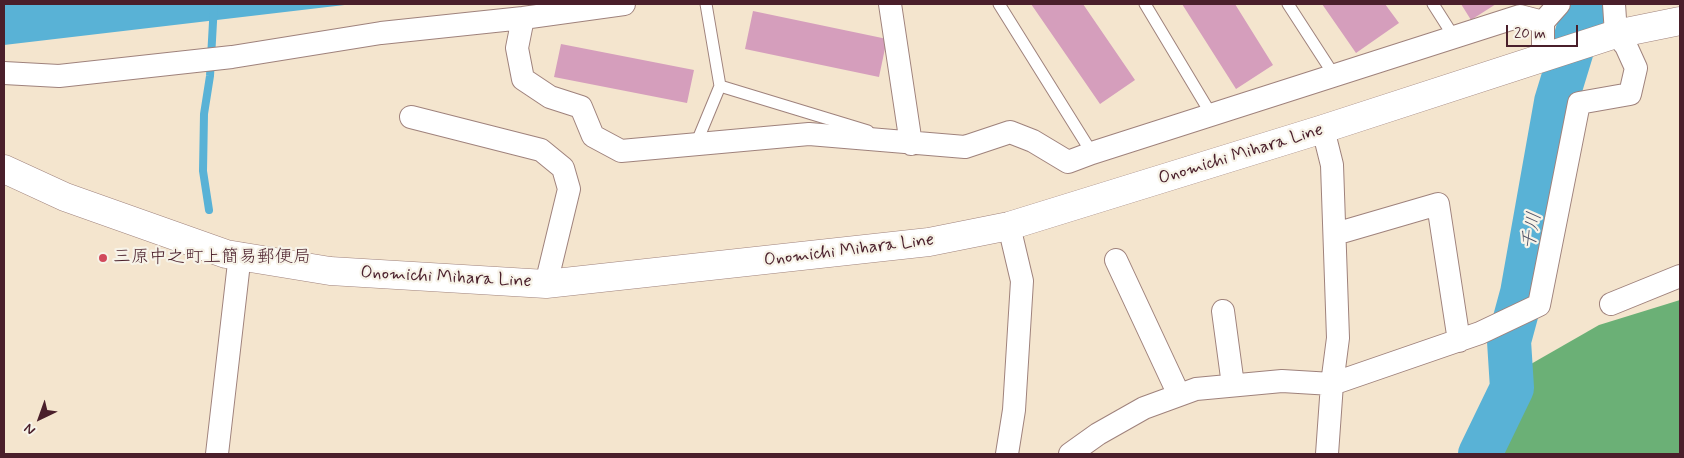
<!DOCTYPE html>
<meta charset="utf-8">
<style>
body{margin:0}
#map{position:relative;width:1684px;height:458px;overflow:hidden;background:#f4e5ce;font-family:Mynerve,sans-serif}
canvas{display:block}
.frame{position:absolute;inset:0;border:5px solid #4a1f2b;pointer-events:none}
.north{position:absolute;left:15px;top:393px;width:50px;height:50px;-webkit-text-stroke:4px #f7f3e8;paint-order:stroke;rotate:222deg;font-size:14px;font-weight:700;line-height:20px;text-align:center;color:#4a1f2b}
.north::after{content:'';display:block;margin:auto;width:18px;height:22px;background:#4a1f2b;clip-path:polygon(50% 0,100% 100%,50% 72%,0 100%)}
.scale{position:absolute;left:1506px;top:25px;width:72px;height:22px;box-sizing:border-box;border:2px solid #4a1f2b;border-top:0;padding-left:6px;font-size:15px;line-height:18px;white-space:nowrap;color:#4a1f2b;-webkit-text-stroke:4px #f7f3e8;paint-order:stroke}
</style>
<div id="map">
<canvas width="1684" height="458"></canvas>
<div class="frame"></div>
<div class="north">N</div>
<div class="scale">20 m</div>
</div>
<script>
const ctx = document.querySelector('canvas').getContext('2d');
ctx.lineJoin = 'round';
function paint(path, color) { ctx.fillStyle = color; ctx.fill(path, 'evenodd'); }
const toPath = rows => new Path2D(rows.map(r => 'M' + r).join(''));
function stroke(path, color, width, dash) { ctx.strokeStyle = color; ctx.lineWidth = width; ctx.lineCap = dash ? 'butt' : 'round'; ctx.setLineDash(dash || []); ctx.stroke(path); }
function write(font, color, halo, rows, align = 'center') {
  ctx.font = font + ' Mynerve,"Klee One",sans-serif'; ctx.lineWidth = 4.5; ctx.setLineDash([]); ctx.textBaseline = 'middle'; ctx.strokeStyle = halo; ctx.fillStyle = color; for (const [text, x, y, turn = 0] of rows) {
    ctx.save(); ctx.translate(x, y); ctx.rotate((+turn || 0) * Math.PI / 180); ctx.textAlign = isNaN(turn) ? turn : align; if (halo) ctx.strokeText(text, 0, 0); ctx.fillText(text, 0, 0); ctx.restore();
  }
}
const forest = toPath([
 [1680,300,1680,454,1494,454,1503,380,1599,325]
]);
const water = toPath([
 [4,4,353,4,4,45]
]);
const stream = toPath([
 [209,210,203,171,204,114,210,76,214,4]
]);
const river = toPath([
 [1480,454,1512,388,1509,341,1522,293,1556,102,1586,4]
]);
const building = toPath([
 [1031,4,1083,4,1135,80,1100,104],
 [1182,4,1235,4,1273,65,1236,89],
 [1322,4,1385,4,1399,23,1356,53],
 [1461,4,1496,4,1471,20],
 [753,11,887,39,879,77,745,49],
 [561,44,694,70,687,103,554,77]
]);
const lane = toPath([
 [706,4,720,86,868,131],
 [999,4,1092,153],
 [1145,4,1211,114],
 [1288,4,1334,75],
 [1433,4,1454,37],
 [696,144,720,86]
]);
const street = toPath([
 [890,4,911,144],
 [523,18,517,48,523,79,550,97,581,107,593,136,621,151,809,134,965,147,1010,132,1033,141,1068,162,1092,153,1520,16,1543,22],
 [1543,57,1543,22,1559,4],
 [4,73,59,76,232,57,381,33,523,18,624,4],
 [411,117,541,150,563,168,569,189,546,284],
 [1323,129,1332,165,1338,338,1332,384,1327,454],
 [1335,234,1438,204,1459,341],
 [1116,260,1179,395],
 [1611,304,1680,276],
 [1223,311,1233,385],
 [217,454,240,254],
 [1007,454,1014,410,1022,281,1009,226],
 [1070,454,1098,434,1144,408,1196,389,1282,381,1332,384,1480,333,1539,305,1579,103,1630,94,1636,68,1626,46,1616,34,1614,4]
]);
const primary = toPath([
 [4,169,65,197,226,254,330,271,546,284,929,242,1009,226,1323,129,1616,34,1680,21]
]);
const markers = [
 [103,258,5,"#d1495b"]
];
const streetNames = [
 ["Onomichi Mihara Line",1241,155,-17],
 ["Onomichi Mihara Line",849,251,-7],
 ["Onomichi Mihara Line",446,278,3]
];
const poiNames = [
 ["三原中之町上簡易郵便局",113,258]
];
const waterNames = [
 ["千川",1533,231,-80]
];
paint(forest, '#6bb076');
paint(water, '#59b2d6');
stroke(stream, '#59b2d6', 8);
stroke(river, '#59b2d6', 44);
paint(building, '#d59ebc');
stroke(lane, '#9f827c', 13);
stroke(street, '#9f827c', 24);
stroke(primary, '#9f827c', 29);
stroke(lane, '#fff', 11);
stroke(street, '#fff', 22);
stroke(primary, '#fff', 28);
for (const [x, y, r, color] of markers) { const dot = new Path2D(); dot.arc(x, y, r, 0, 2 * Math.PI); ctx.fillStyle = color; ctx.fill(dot); stroke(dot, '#f7f3e8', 2); }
write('18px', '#4a1f2b', '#f7f3e8', streetNames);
write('18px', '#4a1f2b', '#f7f3e8', poiNames, 'left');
write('italic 19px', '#4f5267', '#f7f3e8', waterNames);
</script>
